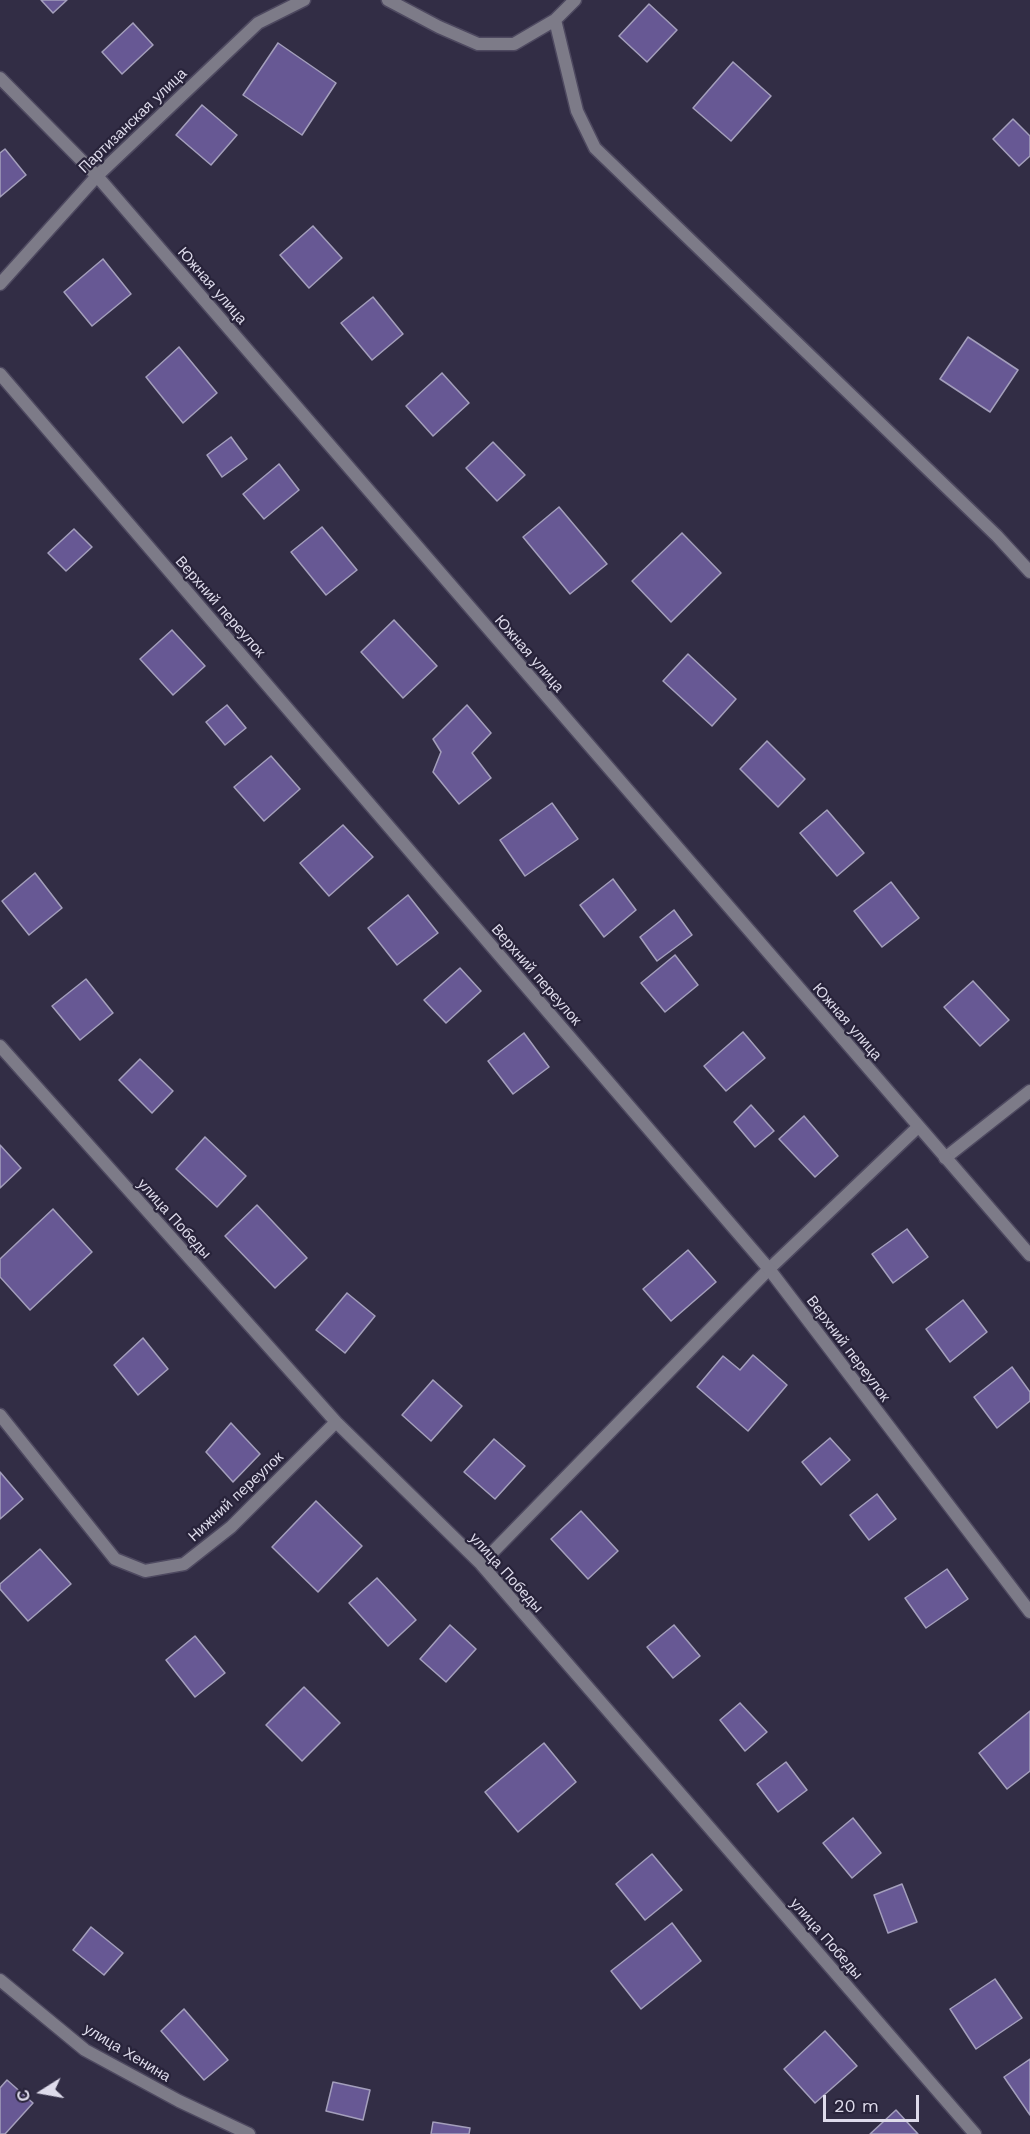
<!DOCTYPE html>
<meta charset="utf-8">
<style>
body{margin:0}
#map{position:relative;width:1030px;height:2134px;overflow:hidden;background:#322d45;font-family:"Work Sans",sans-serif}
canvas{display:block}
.north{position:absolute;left:12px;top:2062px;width:60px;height:60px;-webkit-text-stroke:4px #28233a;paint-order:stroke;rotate:259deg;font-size:16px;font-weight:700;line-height:24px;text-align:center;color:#dedbeb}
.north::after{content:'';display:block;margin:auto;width:21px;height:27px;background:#dedbeb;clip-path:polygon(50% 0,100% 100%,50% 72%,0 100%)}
.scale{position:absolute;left:823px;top:2095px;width:96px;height:27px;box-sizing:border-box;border:3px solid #dedbeb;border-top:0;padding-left:8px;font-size:18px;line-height:21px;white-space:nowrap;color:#dedbeb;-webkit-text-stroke:4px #28233a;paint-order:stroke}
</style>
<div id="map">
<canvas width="1030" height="2134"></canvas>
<div class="north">С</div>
<div class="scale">20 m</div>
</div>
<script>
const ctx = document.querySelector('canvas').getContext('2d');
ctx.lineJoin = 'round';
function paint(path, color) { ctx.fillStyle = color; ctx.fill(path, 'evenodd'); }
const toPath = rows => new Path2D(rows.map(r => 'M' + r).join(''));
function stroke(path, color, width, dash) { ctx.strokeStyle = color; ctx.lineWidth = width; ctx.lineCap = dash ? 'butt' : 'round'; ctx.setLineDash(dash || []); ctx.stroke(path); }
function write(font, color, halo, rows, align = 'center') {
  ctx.font = font + ' "Work Sans",sans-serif'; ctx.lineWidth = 4.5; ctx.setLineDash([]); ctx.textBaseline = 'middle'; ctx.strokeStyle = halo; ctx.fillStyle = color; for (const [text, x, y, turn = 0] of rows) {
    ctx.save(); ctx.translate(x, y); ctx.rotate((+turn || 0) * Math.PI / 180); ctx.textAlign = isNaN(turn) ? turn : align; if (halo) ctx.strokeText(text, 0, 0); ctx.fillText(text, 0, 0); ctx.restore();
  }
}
const building = toPath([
 [41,0,67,0,53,13,41,0],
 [649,4,677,30,647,62,619,36,649,4],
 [133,23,153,45,122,74,102,52,133,23],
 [278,43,336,83,302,135,243,95,278,43],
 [733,62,771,96,731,141,693,108,733,62],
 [202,105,237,135,211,165,176,135,202,105],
 [1013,119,1030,136,1030,156,1019,166,993,139,1013,119],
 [5,149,26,175,0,197,0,153,5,149],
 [313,226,342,258,309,288,280,255,313,226],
 [103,259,131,294,92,326,64,292,103,259],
 [373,297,403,334,372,360,341,323,373,297],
 [968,337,1018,370,990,412,940,379,968,337],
 [179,347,217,393,183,423,146,377,179,347],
 [442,373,469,403,433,436,406,406,442,373],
 [231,437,247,459,222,477,207,455,231,437],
 [493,442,525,475,497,501,466,468,493,442],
 [279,464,299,490,264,519,243,494,279,464],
 [559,507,607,564,570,594,523,537,559,507],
 [322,527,357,570,326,595,291,552,322,527],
 [74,529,92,547,66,571,48,553,74,529],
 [682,533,721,573,671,622,632,581,682,533],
 [394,620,437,666,403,698,361,652,394,620],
 [172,630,205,666,173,695,140,659,172,630],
 [688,654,736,699,712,726,663,681,688,654],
 [227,705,246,728,225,745,206,722,227,705],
 [467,705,491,733,472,753,491,778,459,804,433,772,441,752,433,739,467,705],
 [767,741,805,779,778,807,740,769,767,741],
 [271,756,300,789,264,821,234,787,271,756],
 [552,803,578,839,525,876,500,840,552,803],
 [827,810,864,853,837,876,800,833,827,810],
 [343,825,373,857,329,896,300,863,343,825],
 [35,873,62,908,29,935,2,901,35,873],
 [613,879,636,910,604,937,580,905,613,879],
 [891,882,919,918,882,947,854,911,891,882],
 [408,895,438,933,397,965,368,928,408,895],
 [674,910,692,935,657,961,640,937,674,910],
 [675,955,698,985,665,1012,641,983,675,955],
 [460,968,481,991,446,1023,424,1000,460,968],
 [86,979,113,1013,80,1040,52,1006,86,979],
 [973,981,1009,1020,980,1046,944,1007,973,981],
 [743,1032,765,1058,726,1091,704,1066,743,1032],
 [524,1033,549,1067,513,1094,488,1061,524,1033],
 [140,1059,173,1091,152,1113,119,1080,140,1059],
 [751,1105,774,1131,755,1147,734,1122,751,1105],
 [804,1116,838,1156,815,1177,779,1139,804,1116],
 [205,1137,246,1176,217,1207,176,1169,205,1137],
 [0,1145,21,1168,0,1188,0,1145],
 [257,1205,307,1258,275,1288,225,1236,257,1205],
 [53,1209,92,1252,30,1310,0,1277,0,1259,53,1209],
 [907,1229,928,1257,893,1283,872,1254,907,1229],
 [688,1250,716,1282,671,1321,643,1289,688,1250],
 [347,1293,375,1316,345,1353,316,1330,347,1293],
 [963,1300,987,1332,950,1362,926,1329,963,1300],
 [143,1338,168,1369,138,1395,114,1365,143,1338],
 [753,1355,787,1385,748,1431,697,1387,723,1356,740,1370,753,1355],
 [1012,1367,1030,1392,1030,1401,997,1428,974,1397,1012,1367],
 [433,1380,462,1406,431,1441,402,1415,433,1380],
 [231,1423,260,1454,233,1482,206,1452,231,1423],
 [830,1438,850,1460,821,1485,802,1462,830,1438],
 [494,1439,525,1466,495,1499,464,1472,494,1439],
 [0,1472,23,1499,0,1519,0,1472],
 [877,1494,896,1519,869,1540,850,1515,877,1494],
 [316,1501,362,1546,318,1592,272,1547,316,1501],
 [581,1511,618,1551,588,1579,551,1539,581,1511],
 [40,1549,71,1584,28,1621,0,1589,0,1584,40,1549],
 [947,1569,968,1599,926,1628,905,1598,947,1569],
 [377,1578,416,1620,388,1646,349,1603,377,1578],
 [450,1625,476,1649,446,1682,420,1659,450,1625],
 [674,1625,700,1656,673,1678,647,1647,674,1625],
 [195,1636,225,1673,195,1697,166,1660,195,1636],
 [304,1687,340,1723,302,1761,266,1725,304,1687],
 [740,1703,767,1732,745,1751,720,1720,740,1703],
 [1030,1711,1030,1771,1007,1789,979,1753,1030,1711],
 [544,1743,576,1782,518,1832,485,1792,544,1743],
 [786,1762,807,1790,778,1812,757,1784,786,1762],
 [853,1818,881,1853,852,1878,823,1843,853,1818],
 [652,1854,682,1890,645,1920,616,1884,652,1854],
 [902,1884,917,1922,888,1933,874,1895,902,1884],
 [672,1923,701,1961,641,2009,611,1971,672,1923],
 [91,1927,123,1953,104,1975,73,1950,91,1927],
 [995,1979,1022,2018,976,2049,950,2009,995,1979],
 [184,2009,228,2060,204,2080,161,2031,184,2009],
 [825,2031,857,2066,815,2103,784,2069,825,2031],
 [1030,2059,1030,2115,1004,2077,1030,2059],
 [7,2080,33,2103,5,2134,0,2134,0,2088,7,2080],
 [333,2082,370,2090,363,2120,326,2111,333,2082],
 [896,2110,918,2134,870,2134,896,2110],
 [433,2122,470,2128,469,2134,431,2134,433,2122]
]);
const service = toPath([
 [388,0,439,27,478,44,514,44,555,20,575,0],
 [555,20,577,111,595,148,997,536,1030,572],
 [0,284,97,176,258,23,304,0],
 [0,1046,336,1422,481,1564,975,2134],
 [945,1158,1030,1091],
 [0,1415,115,1559,145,1571,184,1564,231,1527,336,1422],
 [481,1564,769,1269,918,1127]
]);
const minor = toPath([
 [0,78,97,176,1030,1255],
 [0,374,769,1269,1030,1612],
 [0,1980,85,2050,179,2101,249,2134]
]);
const streetNames = [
 ["Партизанская улица",133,121,-44],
 ["Южная улица",212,286,49],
 ["Верхний переулок",220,607,49],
 ["Южная улица",529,654,49],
 ["Верхний переулок",536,975,49],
 ["Южная улица",847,1022,49],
 ["улица Победы",174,1219,48],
 ["Верхний переулок",848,1349,53],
 ["Нижний переулок",236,1497,-43],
 ["улица Победы",506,1573,48],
 ["улица Победы",826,1939,49],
 ["улица Хенина",127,2053,31]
];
paint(building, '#675894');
stroke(building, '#a49fbc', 1.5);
stroke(service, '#4e4960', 15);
stroke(minor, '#4e4960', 15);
stroke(service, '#7d7b88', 12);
stroke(minor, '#7d7b88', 12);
write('15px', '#dedbeb', '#28233a', streetNames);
</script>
